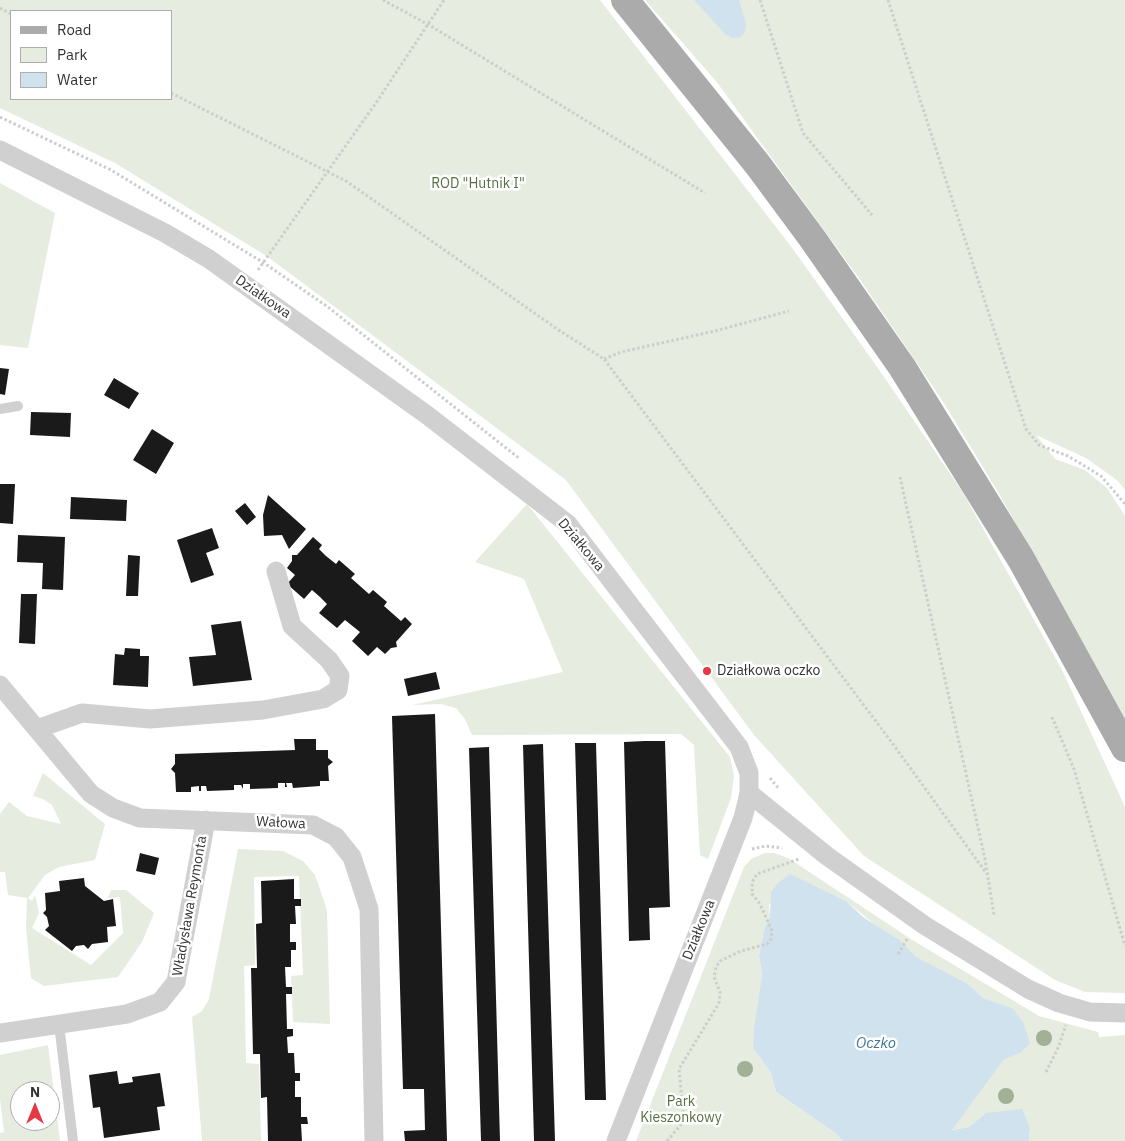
<!DOCTYPE html>
<meta charset="utf-8">
<style>
body{margin:0}
#map{position:relative;width:1125px;height:1141px;overflow:hidden;background:#fff;font-family:"IBM Plex Sans",sans-serif}
canvas{display:block}
.legend{position:absolute;left:10px;top:10px;width:162px;height:90px;box-sizing:border-box;background:#fff;border:1px solid #adadad;margin:0;padding:6px 9px;list-style:none;font-size:15px;color:#333}
.legend li{display:flex;align-items:center;gap:10px;height:25px}
.legend b{width:25px;border:1px solid #adadad}
.north{position:absolute;left:10px;top:1081px;width:50px;height:50px;box-sizing:border-box;background:#fff;border:1px solid #adadad;border-radius:50%;rotate:0deg;font-size:14px;font-weight:700;line-height:20px;text-align:center;color:#333}
.north::after{content:'';display:block;margin:auto;width:18px;height:22px;background:#e63946;clip-path:polygon(50% 0,100% 100%,50% 72%,0 100%)}
</style>
<div id="map">
<canvas width="1125" height="1141"></canvas>
<ul class="legend">
<li><b style="height:6px;background:#ababab"></b>Road</li>
<li><b style="height:14px;background:#e6ecdf"></b>Park</li>
<li><b style="height:14px;background:#cfe2ee"></b>Water</li>
</ul>
<div class="north">N</div>
</div>
<script>
const ctx = document.querySelector('canvas').getContext('2d');
ctx.lineJoin = 'round';
function paint(path, color) { ctx.fillStyle = color; ctx.fill(path, 'evenodd'); }
const toPath = rows => new Path2D(rows.map(r => 'M' + r).join(''));
function stroke(path, color, width, dash) { ctx.strokeStyle = color; ctx.lineWidth = width; ctx.lineCap = dash ? 'butt' : 'round'; ctx.setLineDash(dash || []); ctx.stroke(path); }
function write(font, color, halo, rows, align = 'center') {
  ctx.font = font + ' "IBM Plex Sans",sans-serif'; ctx.lineWidth = 5; ctx.setLineDash([]); ctx.textBaseline = 'middle'; ctx.strokeStyle = halo; ctx.fillStyle = color; for (const [text, x, y, turn = 0] of rows) {
    ctx.save(); ctx.translate(x, y); ctx.rotate((+turn || 0) * Math.PI / 180); ctx.textAlign = isNaN(turn) ? turn : align; if (halo) ctx.strokeText(text, 0, 0); ctx.fillText(text, 0, 0); ctx.restore();
  }
}
const green = toPath([
 [0,0,600,0,790,245,873,361,962,491,1062,670,1125,807,1125,993,1085,992,1055,980,864,856,754,735,566,480,268,257,115,163,0,108],
 [11,11,171,11,171,99,11,99],
 [645,0,1125,0,1125,490,1118,481,1086,458,1036,435,1055,459,1085,470,1107,488,1125,516,1125,720,998,492,942,400,861,281,716,81],
 [0,183,55,213,28,348,0,345],
 [527,504,730,757,734,776,731,798,708,859,700,855,694,745,681,734,472,735,465,719,456,708,441,704,412,705,563,672,524,579,475,562],
 [43,773,105,824,95,860,59,867,45,875,28,898,32,901,35,895,39,913,32,928,91,965,123,933,120,897,108,898,111,890,126,890,154,913,142,942,118,977,44,986,31,978,26,928,27,898,8,895,5,872,0,872,0,814,9,802,27,816,61,824,52,805,43,799,33,796],
 [238,849,283,851,303,861,315,875,327,910,330,1024,293,1022,291,976,303,975,299,876,254,877,255,965,244,966,246,1063,259,1064,261,1141,202,1141,192,1017,202,1011,209,999],
 [765,853,774,853,788,858,914,941,1039,1016,1098,1032,1099,1037,1125,1035,1125,1141,1029,1141,1030,1128,986,1113,969,1127,951,1130,1004,1058,1020,1053,1012,1008,983,998,968,984,918,960,846,901,793,876,769,905,770,916,764,930,759,956,762,974,753,1048,771,1073,776,1092,834,1132,843,1141,636,1141,744,867,751,859],
 [48,1045,60,1141,0,1141,0,1133,4,1132,0,1099,0,1055],
 [20,1091,50,1091,50,1121,20,1121]
]);
const water = toPath([
 [694,0,739,0,746,24,745,32,740,37,732,38,725,34],
 [790,874,846,901,863,917,899,940,916,957,968,984,983,998,1012,1008,1023,1022,1030,1043,1020,1053,1004,1059,952,1130,969,1127,986,1113,1022,1109,1030,1128,1029,1141,843,1141,834,1132,776,1092,771,1073,753,1048,754,1030,762,974,759,956,764,930,770,916,771,892,778,883]
]);
const building = toPath([
 [0,368,9,369,5,395,0,394],
 [114,378,139,393,129,409,104,395],
 [31,412,71,413,70,437,30,435],
 [152,429,174,443,156,474,133,460],
 [0,484,15,484,13,524,0,523],
 [268,495,306,529,289,549,282,535,264,536,263,515],
 [71,497,127,500,126,521,70,519],
 [245,503,256,517,247,525,235,511],
 [212,528,219,548,206,553,214,575,191,583,177,540],
 [18,535,65,537,63,590,42,589,43,563,17,562],
 [313,537,322,545,319,549,326,556,336,564,339,560,355,574,351,578,369,594,373,590,387,602,384,606,401,621,405,617,412,624,396,642,397,647,391,648,385,654,377,647,368,656,352,641,360,632,345,620,337,628,319,613,327,604,320,597,312,590,304,599,287,584,295,575,287,568,292,561,292,555,297,555],
 [128,555,140,556,138,596,126,596],
 [21,594,37,594,35,644,19,643],
 [241,621,252,680,193,686,189,657,216,655,211,625],
 [125,648,140,649,140,656,149,656,148,687,113,685,115,654,124,655],
 [436,672,440,689,408,696,404,679],
 [435,714,447,1141,405,1141,404,1131,425,1130,424,1089,403,1089,392,716],
 [294,739,316,739,316,750,328,750,328,758,333,762,328,766,329,781,320,781,320,786,293,788,292,783,286,783,287,787,285,787,285,783,278,783,278,788,250,789,250,784,243,784,243,789,241,785,234,785,234,790,207,791,206,786,201,786,201,791,199,791,199,786,191,787,191,792,176,792,175,773,171,769,175,764,175,754,295,750],
 [645,741,665,741,670,907,649,908,650,940,629,941,624,742],
 [575,743,596,743,606,1100,585,1100],
 [543,744,555,1141,534,1141,523,745],
 [489,747,500,1141,481,1141,469,748],
 [140,853,159,858,155,875,136,871],
 [84,878,85,886,104,901,113,899,116,926,107,927,108,942,92,944,88,949,84,945,76,946,72,951,45,930,49,926,47,917,43,913,46,910,45,893,60,891,59,881],
 [294,879,294,899,301,899,301,906,295,906,296,924,290,924,290,942,296,942,296,950,291,950,291,967,285,967,286,987,292,987,292,994,286,994,287,1029,293,1029,293,1036,287,1037,288,1053,294,1053,295,1073,300,1073,300,1081,295,1081,295,1097,301,1097,301,1117,307,1117,308,1124,301,1124,302,1141,268,1141,267,1097,261,1098,260,1054,253,1054,251,968,257,968,256,924,262,923,261,881],
 [117,1071,119,1084,133,1082,132,1077,160,1073,165,1106,157,1107,160,1130,104,1138,100,1107,93,1108,89,1075]
]);
const path = toPath([
 [383,0,429,25,705,193],
 [760,0,803,133,872,215],
 [888,0,1026,429,1039,445,1068,456,1101,476,1125,504],
 [0,8,11,14],
 [171,93,346,181,560,331,604,359,890,740,987,874],
 [0,117,111,170,264,263,328,307,520,459],
 [258,270,378,100,444,0],
 [604,359,621,352,715,331,789,311],
 [900,477,985,859,994,915],
 [1052,717,1074,769,1125,946],
 [770,778,779,789],
 [752,849,766,846,782,848],
 [898,954,908,938],
 [1046,1072,1058,1048,1066,1025],
 [667,1141,684,1121,679,1069,719,1003,720,992,714,977,716,967,720,961,741,951,767,944,771,939,772,931,760,904,752,894,752,882,757,874,799,859]
]);
const lane = toPath([
 [0,409,18,406],
 [59,1024,73,1141]
]);
const street = toPath([
 [0,150,165,233,209,259,427,415,568,524,739,747,749,773,749,793,743,818,616,1141],
 [0,685,91,794,113,808,140,818,313,825,336,837,352,857,369,909,374,1141],
 [37,729,82,713,150,719,263,710,323,699,338,690,340,676,329,660,292,626,276,571],
 [749,793,827,856,924,925,1028,989,1059,1003,1090,1012,1125,1013],
 [0,1033,127,1014,160,1002,176,982,206,820]
]);
const primary = toPath([
 [625,0,758,165,812,238,902,367,1021,559,1125,748]
]);
const trees = [
 [1044,1038],
 [745,1069],
 [1006,1096]
];
const markers = [
 [707,671,5,"#e63946"]
];
const parkNames = [
 ["ROD \"Hutnik I\"",478,184],
 ["Park",681,1102],
 ["Kieszonkowy",681,1118]
];
const streetNames = [
 ["Działkowa",263,297,35],
 ["Działkowa",581,545,50],
 ["Wałowa",281,823,3],
 ["Władysława Reymonta",190,906,-80],
 ["Działkowa",699,930,-68]
];
const poiNames = [
 ["Działkowa oczko",717,671]
];
const waterNames = [
 ["Oczko",876,1044]
];
paint(green, '#e6ecdf');
paint(water, '#cfe2ee');
paint(building, '#1a1a1a');
stroke(path, '#cdcdcd', 3, [2.5, 2.5]);
stroke(lane, '#d0d0d0', 10);
stroke(street, '#d0d0d0', 19);
stroke(primary, '#ababab', 28);
ctx.fillStyle = '#a2b095';
for (const [x, y] of trees) { ctx.beginPath(); ctx.arc(x, y, 8, 0, 2 * Math.PI); ctx.fill(); }
for (const [x, y, r, color] of markers) { const dot = new Path2D(); dot.arc(x, y, r, 0, 2 * Math.PI); ctx.fillStyle = color; ctx.fill(dot); stroke(dot, '#fff', 2); }
write('14px', '#56703f', '#fff', parkNames);
write('14px', '#333', '#fff', streetNames);
write('14px', '#333', '#fff', poiNames, 'left');
write('italic 15px', '#3f7597', '#fff', waterNames);
</script>
